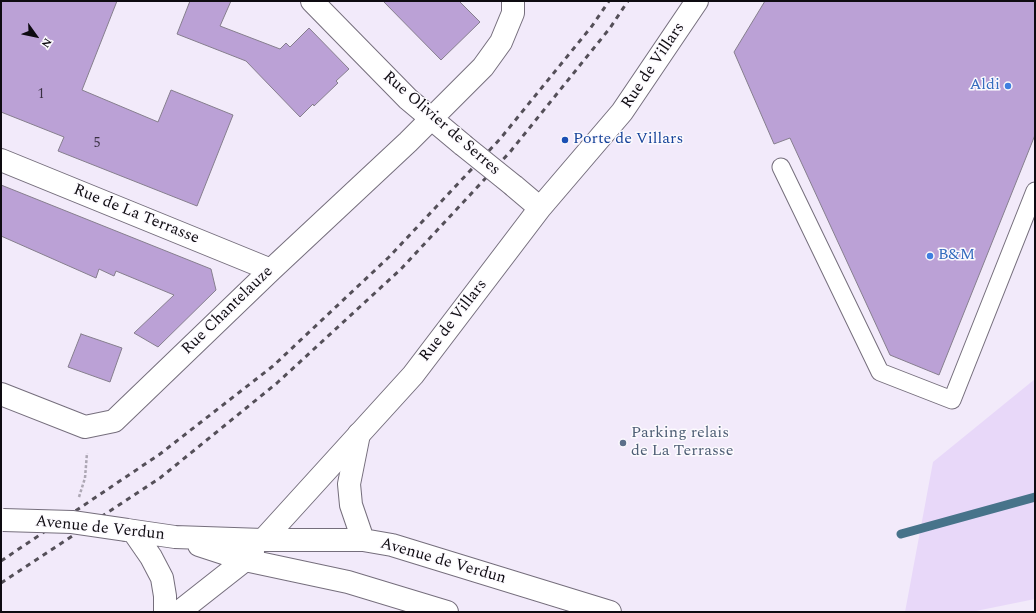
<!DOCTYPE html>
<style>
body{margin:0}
#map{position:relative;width:1036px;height:613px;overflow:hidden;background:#f2eafa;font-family:Spectral,serif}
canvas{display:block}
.frame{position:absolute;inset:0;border:2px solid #0e0b11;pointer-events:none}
.north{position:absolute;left:16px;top:16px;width:40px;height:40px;-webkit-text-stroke:3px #fcfafe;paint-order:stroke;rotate:123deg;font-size:11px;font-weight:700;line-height:16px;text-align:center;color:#0e0b11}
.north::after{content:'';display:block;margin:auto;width:14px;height:18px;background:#0e0b11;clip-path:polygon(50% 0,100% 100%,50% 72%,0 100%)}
</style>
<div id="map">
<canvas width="1036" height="613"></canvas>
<div class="frame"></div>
<div class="north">N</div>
</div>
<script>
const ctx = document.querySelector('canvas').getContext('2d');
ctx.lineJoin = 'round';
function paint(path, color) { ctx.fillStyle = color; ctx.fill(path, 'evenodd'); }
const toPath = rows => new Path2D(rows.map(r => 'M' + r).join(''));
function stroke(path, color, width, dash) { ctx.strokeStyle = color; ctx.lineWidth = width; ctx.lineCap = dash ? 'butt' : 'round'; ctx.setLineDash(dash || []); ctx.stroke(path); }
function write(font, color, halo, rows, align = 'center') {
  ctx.font = font + ' Spectral,serif'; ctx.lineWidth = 3; ctx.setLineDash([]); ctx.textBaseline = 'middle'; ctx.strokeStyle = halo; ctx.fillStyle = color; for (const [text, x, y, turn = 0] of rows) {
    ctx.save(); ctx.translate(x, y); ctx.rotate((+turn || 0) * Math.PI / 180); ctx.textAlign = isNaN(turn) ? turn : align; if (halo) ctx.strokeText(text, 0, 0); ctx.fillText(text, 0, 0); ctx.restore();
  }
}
const green = toPath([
 [1035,379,1035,599,971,612,905,612,933,462]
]);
const stream = toPath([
 [901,534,1035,497]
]);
const building = toPath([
 [1,1,117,1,82,90,158,122,171,90,233,115,197,206,58,151,64,137,1,112,1,1],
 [190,1,231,1,220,26,280,49,286,43,290,47,309,28,349,69,336,81,338,83,314,106,313,104,300,117,246,61,177,34,190,1],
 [383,1,459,1,480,22,441,60,383,1],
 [765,1,1035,1,1035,135,939,375,890,355,790,138,774,144,734,52,765,1],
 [1,185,211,269,216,290,158,347,134,333,174,295,116,271,114,276,99,269,96,278,1,236,1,185],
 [81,334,122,348,110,382,68,367,81,334]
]);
const path = toPath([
 [85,478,87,453]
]);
const lane = toPath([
 [781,167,880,372,952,400,1035,191]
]);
const street = toPath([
 [312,1,408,99,463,145],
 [1,160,271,270],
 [514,186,540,208],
 [1,394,85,427,114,421,271,270,408,142,483,67,501,42,513,13,513,1],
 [263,540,413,375,540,208,622,112,697,1]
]);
const secondary = toPath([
 [359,434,349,484,351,505,363,540],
 [127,530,175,537,263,540,363,540,392,545,610,612],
 [133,531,151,557,162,578,165,596,165,612],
 [199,545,245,560,348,582,447,612],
 [179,612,245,560,253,552]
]);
const rail = toPath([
 [1,561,160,454,273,366,389,257,500,139,592,26,609,1],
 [1,583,160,478,277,383,401,269,510,152,610,28,628,1]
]);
const pathBridge = toPath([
 [79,497,85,478]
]);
const streetBridge = toPath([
 [463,145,514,186]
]);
const secondaryBridge = toPath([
 [3,520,72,522,127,530]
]);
const markers = [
 [1008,86,4,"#3f7fe0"],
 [565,140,4,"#1a4fb4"],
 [930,256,4,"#3f7fe0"],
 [623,443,4,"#5c6f8a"]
];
const numberNames = [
 ["1",41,95],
 ["5",97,144]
];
const streetNames = [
 ["Rue de Villars",654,66,-56],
 ["Rue Olivier de Serres",441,124,41],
 ["Rue de La Terrasse",136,215,22],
 ["Rue Chantelauze",228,311,-44],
 ["Rue de Villars",454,321,-52],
 ["Avenue de Verdun",100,529,6],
 ["Avenue de Verdun",443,562,16]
];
const shopNames = [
 ["Aldi",1000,86],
 ["B&M",938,256,"left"]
];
const transitNames = [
 ["Porte de Villars",573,140]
];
const serviceNames = [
 ["Parking relais",631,434],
 ["de La Terrasse",631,452]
];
paint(green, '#e8d8f9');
stroke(stream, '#47738a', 9);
paint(building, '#bba1d6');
stroke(building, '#857e8d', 1);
stroke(lane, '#756e7c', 19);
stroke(street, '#756e7c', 24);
stroke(secondary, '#756e7c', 24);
stroke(path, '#ada7b4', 2.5, [3, 2]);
stroke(lane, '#fff', 17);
stroke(street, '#fff', 22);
stroke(secondary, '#fff', 22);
stroke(rail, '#544f58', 3, [5, 5]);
stroke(streetBridge, '#756e7c', 24, []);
stroke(secondaryBridge, '#756e7c', 24, []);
stroke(pathBridge, '#ada7b4', 2.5, [3, 2]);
stroke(streetBridge, '#fff', 22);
stroke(secondaryBridge, '#fff', 22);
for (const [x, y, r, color] of markers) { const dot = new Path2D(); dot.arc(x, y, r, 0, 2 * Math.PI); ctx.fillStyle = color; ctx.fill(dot); stroke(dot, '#fcfafe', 1.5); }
write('14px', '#393042', null, numberNames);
write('16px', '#0e0b11', '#fcfafe', streetNames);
write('16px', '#366cbe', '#fcfafe', shopNames, 'right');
write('16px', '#164399', '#fcfafe', transitNames, 'left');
write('16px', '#4e5e75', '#fcfafe', serviceNames, 'left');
</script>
